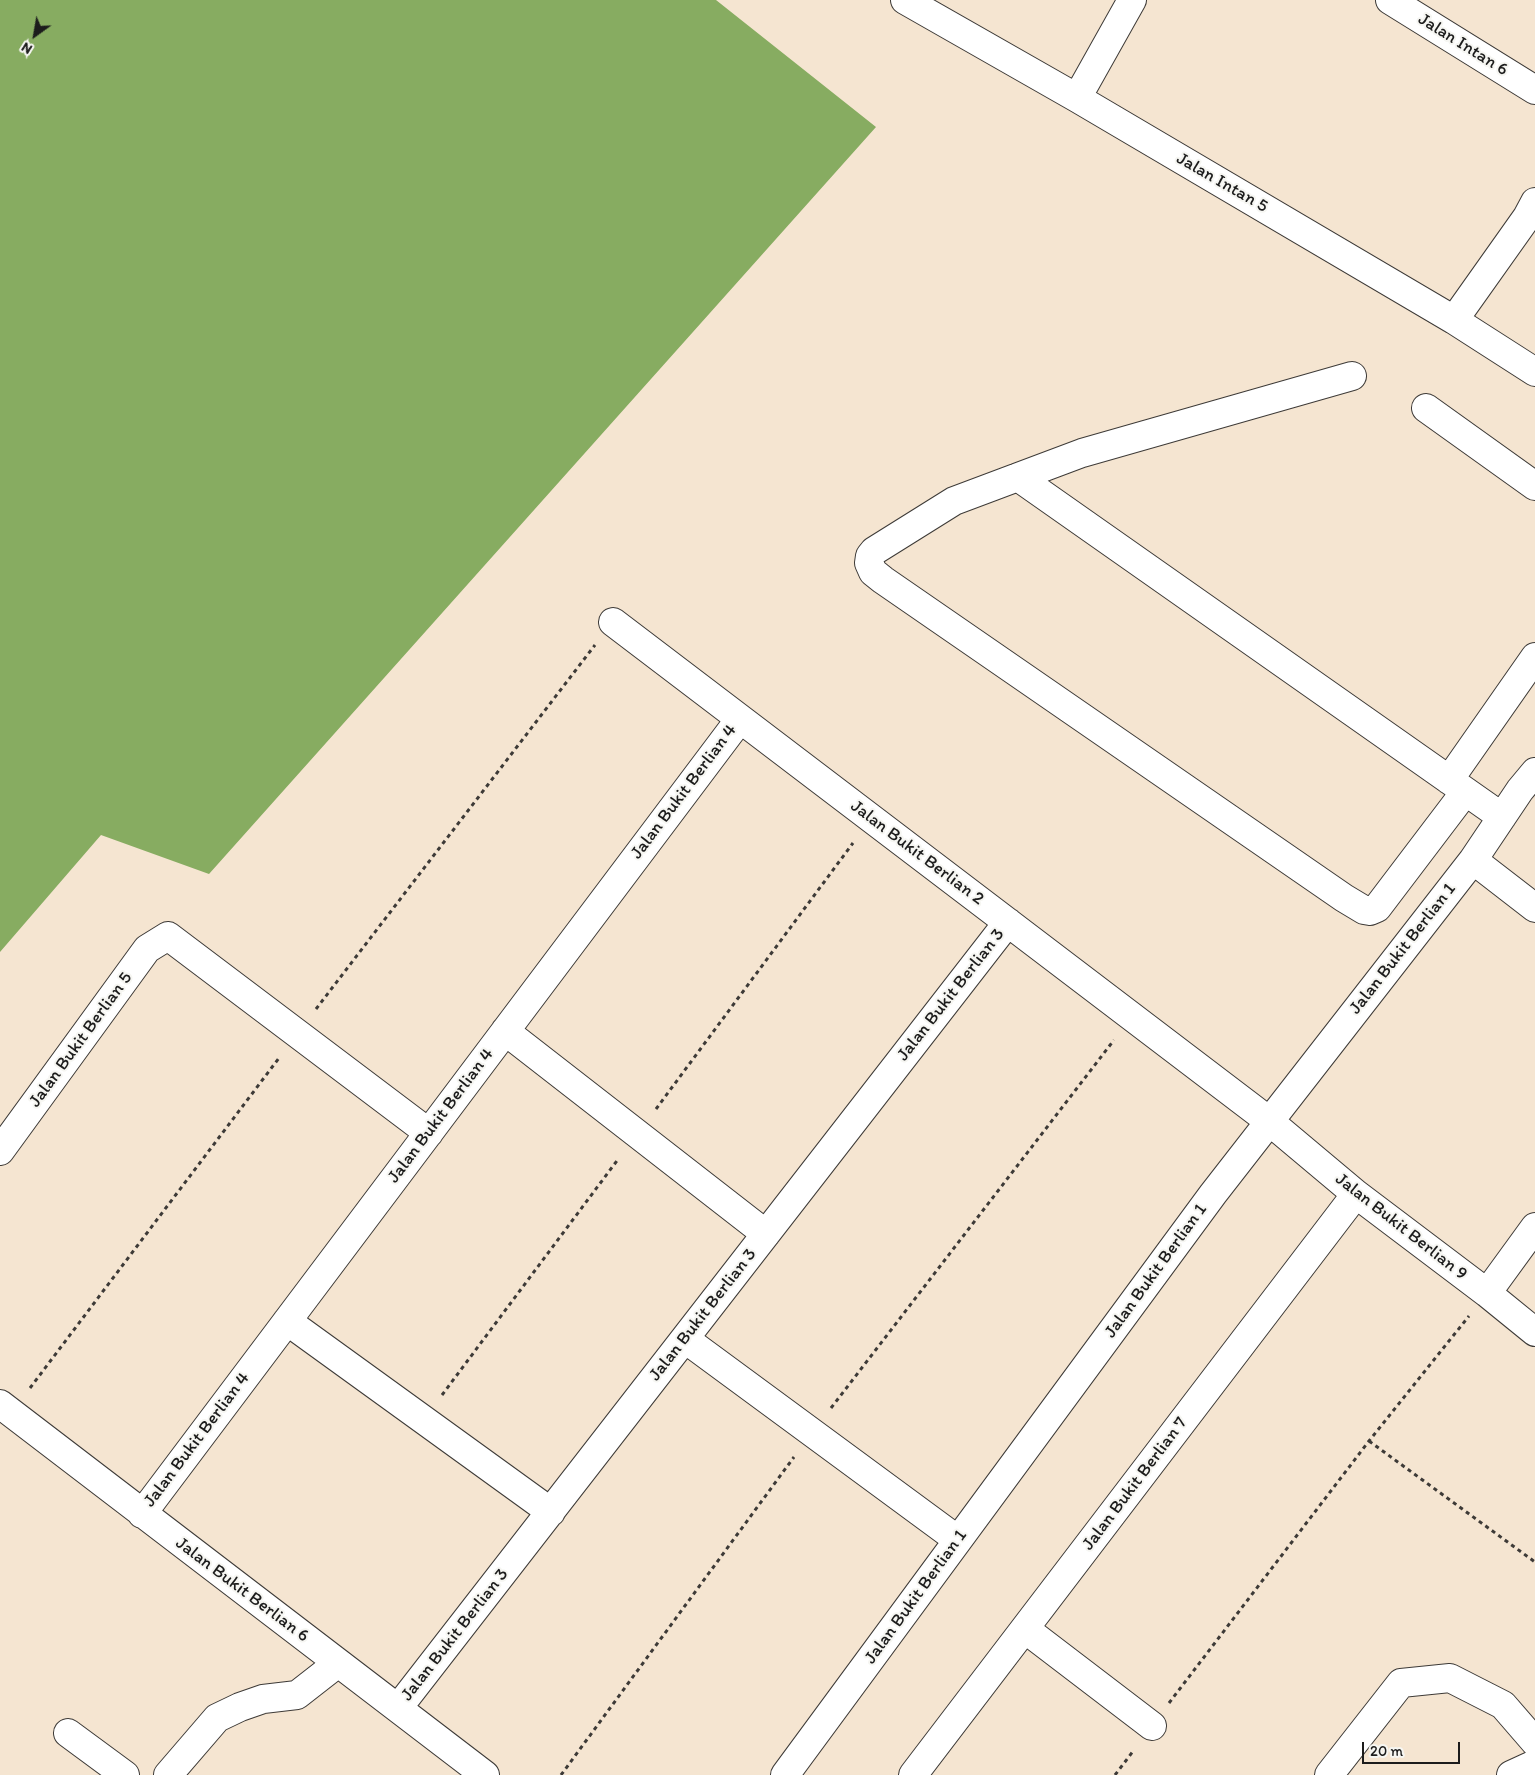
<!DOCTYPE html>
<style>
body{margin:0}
#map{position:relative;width:1535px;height:1775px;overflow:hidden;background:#f5e5d1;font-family:Itim,sans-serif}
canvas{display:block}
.north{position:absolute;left:10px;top:10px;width:50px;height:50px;-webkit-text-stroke:4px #f6f6f2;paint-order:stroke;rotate:212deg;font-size:14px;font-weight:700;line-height:20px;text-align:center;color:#1c1c1c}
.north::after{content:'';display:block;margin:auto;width:18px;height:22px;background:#1c1c1c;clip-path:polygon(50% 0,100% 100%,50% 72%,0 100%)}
.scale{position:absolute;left:1362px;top:1742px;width:98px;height:22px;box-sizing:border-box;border:2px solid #1c1c1c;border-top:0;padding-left:6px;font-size:15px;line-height:18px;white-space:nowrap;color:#1c1c1c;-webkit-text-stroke:4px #f6f6f2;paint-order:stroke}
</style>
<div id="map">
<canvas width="1535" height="1775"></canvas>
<div class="north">N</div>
<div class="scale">20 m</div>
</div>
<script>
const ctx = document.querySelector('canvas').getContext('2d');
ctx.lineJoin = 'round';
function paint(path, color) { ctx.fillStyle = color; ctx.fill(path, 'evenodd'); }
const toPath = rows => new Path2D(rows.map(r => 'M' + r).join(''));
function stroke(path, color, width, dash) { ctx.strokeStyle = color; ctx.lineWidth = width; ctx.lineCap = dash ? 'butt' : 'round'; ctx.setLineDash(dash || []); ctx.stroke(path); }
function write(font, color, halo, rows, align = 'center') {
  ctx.font = font + ' Itim,sans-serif'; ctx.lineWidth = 4; ctx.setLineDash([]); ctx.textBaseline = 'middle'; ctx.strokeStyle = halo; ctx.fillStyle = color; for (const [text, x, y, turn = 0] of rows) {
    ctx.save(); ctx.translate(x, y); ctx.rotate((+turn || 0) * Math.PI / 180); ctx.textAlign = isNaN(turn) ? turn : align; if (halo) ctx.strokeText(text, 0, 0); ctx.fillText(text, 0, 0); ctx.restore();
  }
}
const forest = toPath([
 [0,0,716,0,876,127,209,874,101,835,0,952]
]);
const path = toPath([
 [316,1009,595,645],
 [656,1109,853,843],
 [30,1388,279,1058],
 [442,1395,619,1158],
 [831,1408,1114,1040],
 [1369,1441,1535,1562],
 [1169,1703,1369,1441,1469,1316],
 [561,1775,794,1457],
 [1115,1775,1134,1750]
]);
const minor = toPath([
 [905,0,1077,98,1454,320,1535,372],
 [1390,0,1535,90],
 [1077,98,1132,0],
 [1454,320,1527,217,1535,202],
 [1352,376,1082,453,954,501,874,551,870,556,869,563,873,572,883,580,1344,898,1364,910,1370,911,1377,908,1465,792],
 [1426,408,1535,486],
 [1018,477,1502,817],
 [613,622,1269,1121,1356,1194,1487,1293,1535,1332],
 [1449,780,1535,657],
 [1473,860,1535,908],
 [505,1031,766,1234],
 [0,1151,147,949,168,936,429,1133],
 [1487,1293,1535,1227],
 [287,1321,551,1512],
 [685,1339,958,1540],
 [0,1404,485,1775],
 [142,1514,740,719],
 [1025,1629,1152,1726],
 [398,1708,1008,922],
 [68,1733,125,1775],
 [168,1775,217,1718,240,1707,263,1699,297,1695,338,1663],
 [785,1775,1213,1194,1473,860,1520,790,1535,772],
 [913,1775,1356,1194],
 [1329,1775,1401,1683,1450,1678,1503,1705,1535,1742],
 [1511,1775,1535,1764]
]);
const streetNames = [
 ["Jalan Intan 6",1463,45,32],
 ["Jalan Intan 5",1222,183,30],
 ["Jalan Bukit Berlian 4",684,792,-53],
 ["Jalan Bukit Berlian 2",917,853,37],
 ["Jalan Bukit Berlian 1",1403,949,-52],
 ["Jalan Bukit Berlian 3",951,995,-52],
 ["Jalan Bukit Berlian 5",81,1040,-54],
 ["Jalan Bukit Berlian 4",441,1116,-53],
 ["Jalan Bukit Berlian 9",1401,1227,38],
 ["Jalan Bukit Berlian 1",1156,1271,-54],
 ["Jalan Bukit Berlian 3",703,1315,-52],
 ["Jalan Bukit Berlian 4",197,1440,-53],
 ["Jalan Bukit Berlian 7",1135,1484,-53],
 ["Jalan Bukit Berlian 6",242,1590,37],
 ["Jalan Bukit Berlian 1",916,1597,-54],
 ["Jalan Bukit Berlian 3",455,1635,-52]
];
paint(forest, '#87ac61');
stroke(minor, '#3d3a37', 30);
stroke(path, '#3d3a37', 3, [4, 4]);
stroke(minor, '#fff', 28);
write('18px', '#1c1c1c', '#f6f6f2', streetNames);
</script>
